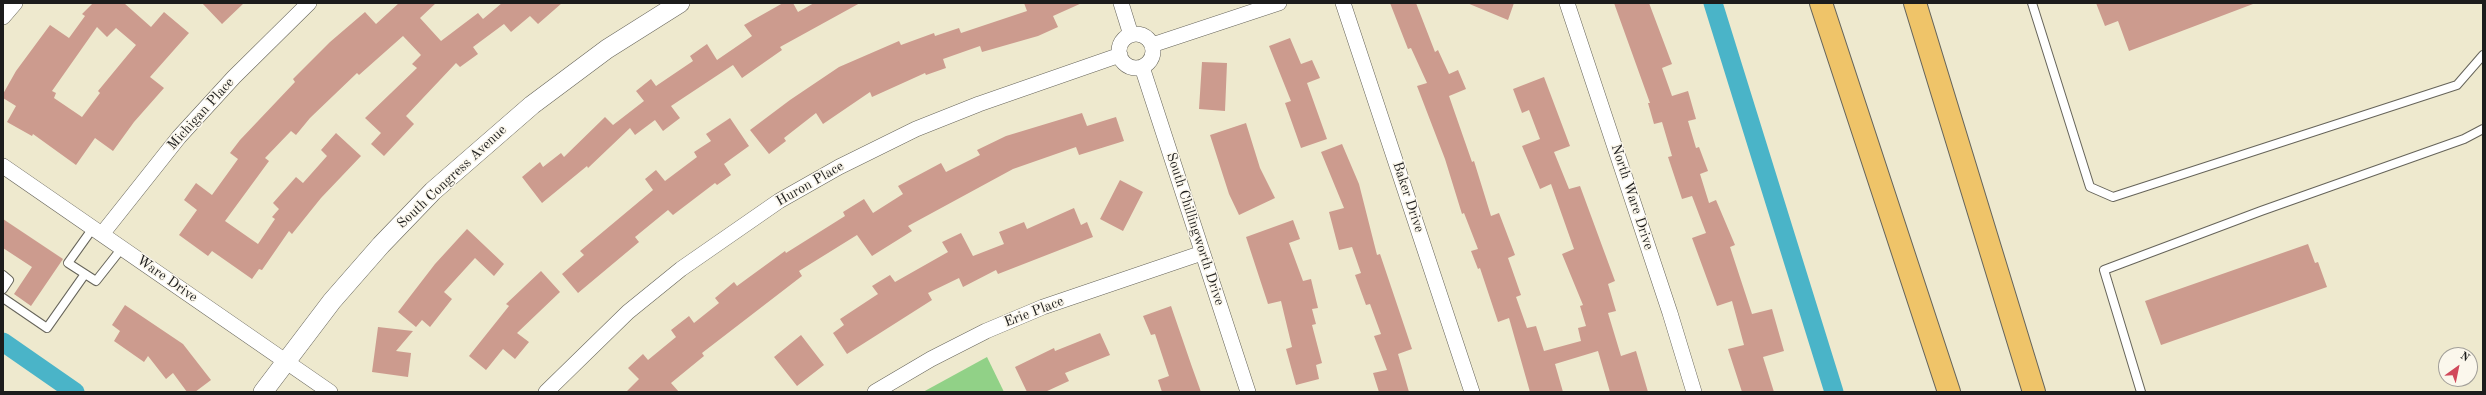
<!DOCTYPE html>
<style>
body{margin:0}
#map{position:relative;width:2486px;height:395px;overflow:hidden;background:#eee9ce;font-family:"Old Standard TT",serif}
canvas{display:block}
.frame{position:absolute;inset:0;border:4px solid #1c1c1c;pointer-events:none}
.north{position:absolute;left:2438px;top:347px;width:40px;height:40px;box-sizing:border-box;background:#fbf7ec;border:1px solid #a29f99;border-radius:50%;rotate:33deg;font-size:11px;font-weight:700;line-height:16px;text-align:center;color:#1c1c1c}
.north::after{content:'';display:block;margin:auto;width:14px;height:18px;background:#d1495b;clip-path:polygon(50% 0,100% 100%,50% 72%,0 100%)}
</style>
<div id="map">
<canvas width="2486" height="395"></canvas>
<div class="frame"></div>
<div class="north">N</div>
</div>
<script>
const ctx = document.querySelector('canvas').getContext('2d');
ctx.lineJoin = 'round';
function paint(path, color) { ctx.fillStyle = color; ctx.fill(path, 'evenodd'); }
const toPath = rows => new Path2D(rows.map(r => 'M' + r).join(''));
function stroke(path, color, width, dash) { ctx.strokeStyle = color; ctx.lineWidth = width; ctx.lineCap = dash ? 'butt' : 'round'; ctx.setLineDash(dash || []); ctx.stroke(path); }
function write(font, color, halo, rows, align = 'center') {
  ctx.font = font + ' "Old Standard TT",serif'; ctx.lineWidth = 3; ctx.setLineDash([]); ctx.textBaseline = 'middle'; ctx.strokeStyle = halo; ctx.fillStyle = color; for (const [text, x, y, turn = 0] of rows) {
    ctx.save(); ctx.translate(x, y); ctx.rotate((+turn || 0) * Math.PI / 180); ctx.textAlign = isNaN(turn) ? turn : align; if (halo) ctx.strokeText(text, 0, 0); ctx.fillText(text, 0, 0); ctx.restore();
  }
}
const green = toPath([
 [987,357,1004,392,923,392]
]);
const canal = toPath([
 [1713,3,1834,392],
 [3,342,75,392]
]);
const building = toPath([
 [93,3,124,3,151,27,164,12,189,33,150,77,164,88,134,122,113,151,95,138,76,165,33,134,32,136,7,122,16,106,3,98,3,94,16,71,50,25,69,38,85,16,82,14],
 [97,27,107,37,116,28,136,45,98,91,100,93,82,117,54,98,56,93,52,91],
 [202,3,244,3,222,24],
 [399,3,436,3,420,18,441,41,478,13,483,19,502,3,562,3,538,24,530,16,511,32,504,24,473,47,478,54,460,67,456,63,406,116,414,124,384,156,371,144,381,133,365,118,417,68,412,64,421,55,403,36,359,75,357,73,310,118,296,135,291,131,265,158,269,161,225,221,258,244,275,219,272,217,279,209,273,203,296,177,303,183,327,156,321,150,336,133,361,156,321,198,292,234,289,231,262,270,259,269,252,279,212,251,208,256,179,235,197,210,184,200,196,183,212,195,238,159,230,153,240,140,295,82,293,79,330,42,365,12,376,24],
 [783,3,793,3,798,12,814,3,860,3,780,47,782,50,742,78,733,65,671,106,680,118,663,131,655,120,635,135,630,128,588,168,587,166,542,203,522,177,540,162,543,167,561,153,564,157,605,117,613,125,644,101,636,91,651,79,656,86,693,61,690,56,707,44,717,60,752,36,744,25],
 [1024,3,1082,3,1053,16,1058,27,1038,36,982,52,980,46,943,59,946,68,926,75,925,73,872,97,870,92,823,124,816,113,784,138,786,141,769,154,750,130,790,100,839,67,899,41,901,45,934,33,935,36,959,28,961,33,1027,11],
 [1390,3,1416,3,1435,52,1438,50,1449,74,1458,70,1466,89,1449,96,1472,162,1474,161,1491,216,1499,213,1515,255,1508,258,1521,295,1516,297,1527,328,1536,326,1544,351,1581,341,1578,328,1586,326,1580,306,1583,305,1562,254,1574,249,1551,184,1540,189,1522,146,1540,139,1529,110,1522,113,1513,89,1544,77,1570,146,1554,152,1569,189,1580,186,1615,281,1608,284,1616,311,1608,313,1621,356,1636,351,1648,392,1610,392,1598,351,1555,364,1563,392,1530,392,1509,318,1498,322,1480,268,1478,269,1471,251,1478,249,1464,213,1462,214,1445,159,1417,86,1427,83,1411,48,1408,49],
 [1467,3,1514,3,1508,20],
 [1614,3,1649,3,1672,64,1662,68,1672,96,1688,91,1696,119,1688,121,1696,148,1699,147,1708,171,1700,174,1709,203,1716,200,1735,245,1730,247,1752,314,1772,309,1784,351,1763,357,1774,392,1742,392,1728,349,1744,345,1732,301,1717,306,1692,238,1706,233,1692,196,1682,199,1668,157,1672,156,1662,122,1654,124,1648,103,1650,103],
 [2096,3,2252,3,2253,4,2129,51,2118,21,2105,26],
 [1290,38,1301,64,1312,60,1320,78,1307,83,1327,139,1301,148,1285,103,1291,101,1269,46],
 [1202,62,1227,63,1225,111,1199,109],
 [1082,113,1087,126,1116,117,1124,141,1079,155,1076,147,1013,169,908,226,912,231,872,256,857,235,799,271,802,276,702,353,704,356,671,383,679,392,626,392,639,379,628,368,643,354,648,360,676,337,671,330,689,316,694,323,719,303,715,298,734,282,737,286,785,251,786,253,845,216,843,212,864,199,873,213,903,194,898,186,941,163,946,172,980,155,977,150,1006,136],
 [730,118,749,146,724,164,731,175,717,185,715,183,673,215,668,210,635,237,639,242,578,293,562,274,584,255,580,251,653,190,645,179,656,170,665,181,697,157,694,152,711,141,706,134],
 [1246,123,1260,168,1275,198,1239,215,1229,194,1210,135],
 [1342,144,1359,184,1377,255,1380,254,1412,349,1398,354,1409,392,1379,392,1373,373,1387,370,1374,336,1381,334,1370,304,1366,305,1355,275,1361,273,1352,247,1339,250,1329,212,1344,208,1321,152],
 [1120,180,1143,192,1123,231,1100,219],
 [1074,208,1081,225,1087,222,1093,237,998,274,996,270,963,287,959,278,928,293,932,300,847,354,833,333,844,325,840,319,878,294,872,286,890,275,895,282,948,252,942,242,961,233,973,256,1004,244,999,232,1024,222,1027,229],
 [3,219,63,259,31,306,14,294,32,267,3,248],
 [1293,220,1300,239,1289,243,1303,281,1311,279,1318,308,1312,309,1316,324,1312,325,1322,363,1316,365,1319,379,1296,385,1286,349,1292,347,1281,301,1268,304,1246,237],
 [467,229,504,264,494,276,475,258,444,292,452,299,430,327,422,320,416,327,398,312,435,264],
 [2308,244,2315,263,2318,262,2327,287,2161,345,2145,301],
 [541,271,560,292,517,333,529,342,515,359,503,349,486,370,469,356,509,306,506,304],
 [125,305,183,344,211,380,195,392,187,392,173,373,166,379,148,356,144,362,114,341,120,331,112,325],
 [1171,306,1192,367,1201,392,1162,392,1158,380,1169,376,1155,334,1151,335,1143,316],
 [378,327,413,331,396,351,411,353,408,377,372,372],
 [1100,333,1110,355,1065,373,1069,381,1045,392,1027,392,1015,367,1054,348,1055,351],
 [801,335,824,365,797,386,774,357]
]);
const service = toPath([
 [2032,3,2090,187,2113,197,2457,85,2483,55],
 [93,228,68,263,96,281,122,248],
 [3,275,9,280,3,289],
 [3,298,47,328,85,274],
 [2141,392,2104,270,2261,211,2464,139,2483,129]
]);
const minor = toPath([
 [1121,3,1131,35],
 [1343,3,1472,392],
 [1567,3,1670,313,1694,392],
 [3,17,15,3],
 '1119 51a17 17 0 1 1 34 0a17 17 0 1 1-34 0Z',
 [1152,45,1279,3],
 [1142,67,1248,392],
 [3,166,330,392],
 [102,234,179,137,234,77,309,3],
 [546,392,628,312,681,269,779,201,839,167,916,129,979,104,1120,55],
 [875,392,931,359,986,331,1043,307,1202,253]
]);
const tertiary = toPath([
 [263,392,332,301,381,245,433,191,532,105,607,49,680,3]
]);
const motorway = toPath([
 [1821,3,1949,392],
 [1915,3,2034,392]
]);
const streetNames = [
 ["Michigan Place",201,114,-48],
 ["South Congress Avenue",452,177,-43],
 ["Huron Place",810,184,-30],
 ["Baker Drive",1408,197,72],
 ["North Ware Drive",1632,197,72],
 ["South Chillingworth Drive",1195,229,72],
 ["Ware Drive",167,279,35],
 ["Erie Place",1034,312,-21]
];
paint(green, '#91d187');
stroke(canal, '#4ab4c8', 19);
paint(building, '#cc9b8e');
stroke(service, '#66645a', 10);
stroke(minor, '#66645a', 16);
stroke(tertiary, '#66645a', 20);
stroke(motorway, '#66645a', 24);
stroke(service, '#fff', 8);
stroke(minor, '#fff', 15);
stroke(tertiary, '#fff', 19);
stroke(motorway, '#efc469', 22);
write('14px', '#1c1c1c', '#fbf7ec', streetNames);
</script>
